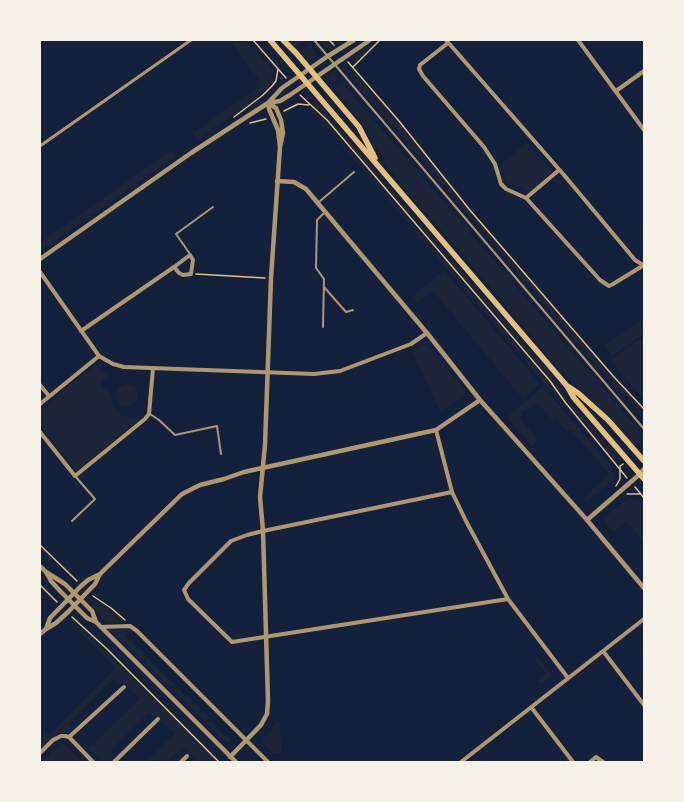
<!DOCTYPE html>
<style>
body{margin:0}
#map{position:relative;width:684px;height:802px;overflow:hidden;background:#14213d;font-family:Rubik,sans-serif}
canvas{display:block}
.frame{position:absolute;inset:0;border:41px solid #f6f1e7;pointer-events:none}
</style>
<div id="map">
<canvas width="684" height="802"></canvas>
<div class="frame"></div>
</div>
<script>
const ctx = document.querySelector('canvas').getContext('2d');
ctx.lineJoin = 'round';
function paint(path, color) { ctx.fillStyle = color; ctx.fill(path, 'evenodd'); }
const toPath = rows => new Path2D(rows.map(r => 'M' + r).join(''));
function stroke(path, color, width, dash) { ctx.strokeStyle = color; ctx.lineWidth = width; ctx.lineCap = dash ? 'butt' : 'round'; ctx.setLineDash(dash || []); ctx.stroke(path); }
const green = toPath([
 [229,40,247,40,271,68,272,76,272,81,267,89,254,99,210,132,198,140,193,133,257,88,254,84,259,80],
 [287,40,305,40,296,48],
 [319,40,327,40,335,49,329,50,326,48],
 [310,44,313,47,315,56,314,59,310,60,304,57,300,52],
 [371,44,356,62,352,58],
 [333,71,338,78,331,84,329,79,330,75],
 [355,72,413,140,469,210,613,378,644,411,644,416,624,394,621,395,350,76],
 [342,83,644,436,644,439,635,446,546,354,485,280,413,199,386,164,360,119,334,89],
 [318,103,551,374,569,400,619,460,617,463,516,338,348,143,315,106],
 [311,110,323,120,544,377,562,403,561,403,320,119,311,113],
 [527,143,552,172,530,191,507,183,502,163],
 [171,150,176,156,40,252,40,243],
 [444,270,540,384,523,399,433,291,418,302,413,296],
 [644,318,644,334,612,356,605,345],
 [644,336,644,400,610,360],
 [427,345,466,391,465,395,441,413,412,351,422,346],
 [95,365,105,372,110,373,109,376,102,380,101,386,111,394,113,406,116,410,120,415,136,417,140,420,77,471,40,426,40,411],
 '116 395a11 11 0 1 1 22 0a11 11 0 1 1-22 0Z',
 [543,387,611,466,614,473,613,480,587,502,583,498,610,475,570,429,567,431,556,419,553,421,538,403,530,410,528,407,521,413,523,415,520,418,538,440,532,446,507,417],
 [631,499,639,501,644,506,644,542,626,522,613,532,604,521,604,518,624,501],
 [97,601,111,610,122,620,123,623,110,624,105,622,91,607],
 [75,622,163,707,219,762,199,762,188,751,187,752,182,747,167,762,146,762,175,733,155,716,154,717,149,712,110,751,115,756,108,762,101,762,89,749,140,699,122,681,119,683,114,679,68,724,72,729,70,732,57,734,40,751,40,740,46,734,52,732,116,668,72,625],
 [127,629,129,631,125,635,147,656,143,660,124,641,119,640,109,630],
 [537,656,552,675,541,684,538,680,546,674,534,659],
 [148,658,174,684,171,688,145,662],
 [176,686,209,718,205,721,173,689],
 [210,720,230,740,227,743,207,723],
 [276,722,279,722,282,753,273,754,261,741,271,730],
 [62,743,64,744,83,762,42,762,59,744]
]);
const path = toPath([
 [253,40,286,78],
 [329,40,334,45],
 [348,62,399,121,469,209,614,377,644,409],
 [353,67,380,40],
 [300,95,327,120,550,381,565,402,627,478],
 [284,111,298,104,309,105],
 [234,117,263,95,272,86,276,81,278,69],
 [250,123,266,119],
 [196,274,265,278],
 [616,486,620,479,620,466,623,464],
 [635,487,644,498],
 [627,494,641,494],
 [40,545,77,581],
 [40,585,57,602],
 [93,596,111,608,125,620],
 [72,617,107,649,219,762]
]);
const service = toPath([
 [314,40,644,429],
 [319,202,354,172],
 [190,254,176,234,213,207],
 [324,287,346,312,353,310],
 [323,327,324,279,316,268,317,220,325,212],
 [150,414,159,420,175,435,217,426,221,454],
 [72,521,95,499,75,476]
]);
const pedestrian = toPath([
 [40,146,191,40]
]);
const minor = toPath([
 [446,40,564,175,635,260,643,265],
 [578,40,644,130],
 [448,43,420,65,419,69,423,76,484,147,495,164,501,184,506,189,526,198,600,280,609,286,613,284,644,265],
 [616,91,644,71],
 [526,198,559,170],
 [190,255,193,260,191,274,183,275,179,273,174,267,190,255],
 [40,272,99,356,113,364,124,367,314,374,340,371,411,344,427,333],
 [81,331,174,267],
 [40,385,49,396],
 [40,404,99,356],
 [436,430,452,492,466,521,508,599,568,678],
 [40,432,75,476,145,419,149,414,153,368],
 [452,492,263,531,247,535,231,541,189,583,184,590,188,599,232,642,508,599],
 [101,627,130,626,137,631,268,762],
 [603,651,644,705],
 [531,707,573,762],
 [69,737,124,687],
 [40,753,53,740,61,736,65,736,69,737,93,762],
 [114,762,158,719],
 [181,762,187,756],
 [461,762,644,619],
 [590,762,596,757,603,762]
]);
const tertiary = toPath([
 [268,103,280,101,290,95,370,40],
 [268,103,276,108,281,120,283,133,280,147,278,130,269,109,268,103],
 [277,181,294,182,306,189,427,333,480,400,587,520,644,588],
 [40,259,191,153,268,103,282,88,328,56,354,40],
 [587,520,640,474,644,469],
 [40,566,46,572,65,584,92,611,96,622],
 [46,572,51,581,61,592,87,618,96,622,236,762],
 [46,629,50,618,81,586,88,580,100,574],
 [40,634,46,629,56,623,68,612,95,584,100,574,182,494,200,485,224,479,244,472,436,430,480,400],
 [230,757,261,725,267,714,268,701,263,531,260,497,265,445,271,278,280,147]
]);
const secondary = toPath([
 [270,40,567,386,574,398,644,479],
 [283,40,296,53,359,127,375,158],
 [569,387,578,393,608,420,644,461]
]);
paint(green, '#1d2539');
stroke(path, '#e5c07b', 1.5);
stroke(service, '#b1986c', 2);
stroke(pedestrian, '#b1986c', 3);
stroke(minor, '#b1986c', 4);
stroke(tertiary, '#b1986c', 4.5);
stroke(secondary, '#e5c07b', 5.5);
</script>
